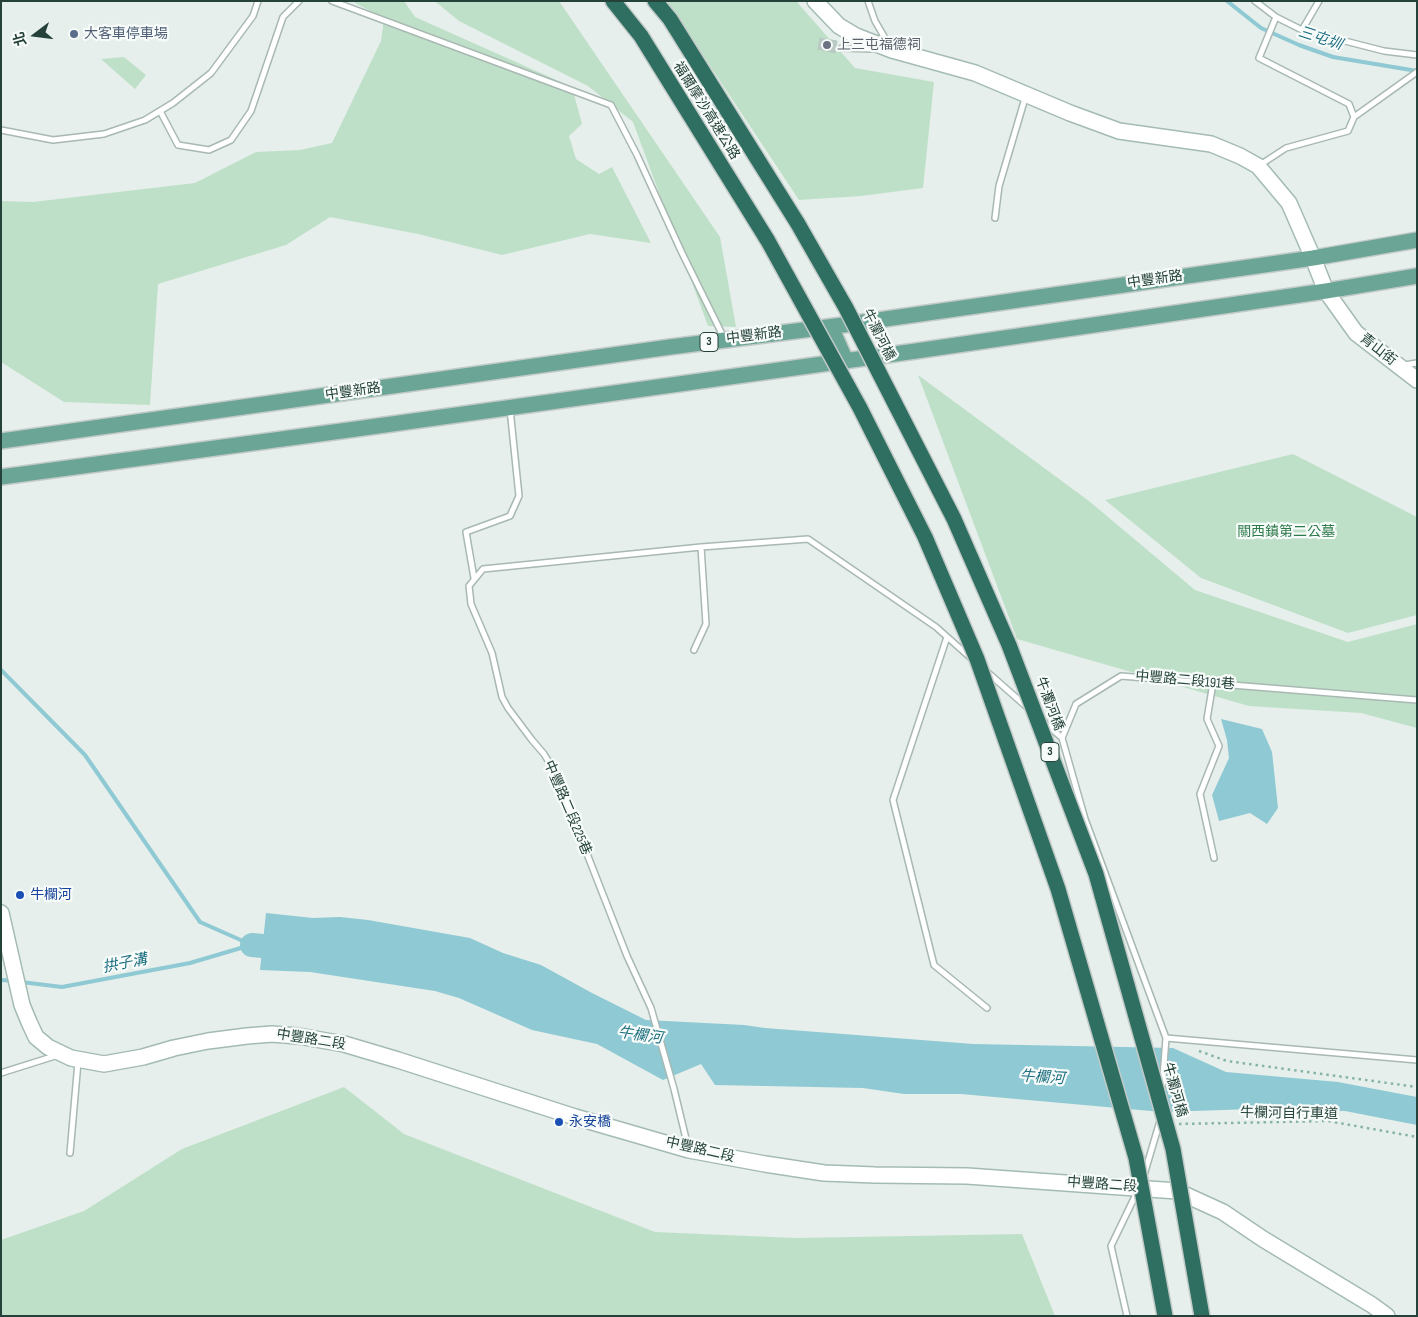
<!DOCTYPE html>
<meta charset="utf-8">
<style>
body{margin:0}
#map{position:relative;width:1418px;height:1317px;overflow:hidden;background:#e6efeb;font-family:"Sofia Sans Condensed","Noto Sans TC",sans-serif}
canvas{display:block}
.frame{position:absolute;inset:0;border:2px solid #24423a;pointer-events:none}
.north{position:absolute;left:10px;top:10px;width:50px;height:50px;-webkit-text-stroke:4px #f7fbf9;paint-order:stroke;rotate:255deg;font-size:14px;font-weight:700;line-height:20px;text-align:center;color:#24423a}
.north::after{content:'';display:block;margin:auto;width:18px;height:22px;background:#24423a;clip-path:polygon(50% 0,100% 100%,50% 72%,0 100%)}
</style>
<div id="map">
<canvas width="1418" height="1317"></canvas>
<div class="frame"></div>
<div class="north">北</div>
</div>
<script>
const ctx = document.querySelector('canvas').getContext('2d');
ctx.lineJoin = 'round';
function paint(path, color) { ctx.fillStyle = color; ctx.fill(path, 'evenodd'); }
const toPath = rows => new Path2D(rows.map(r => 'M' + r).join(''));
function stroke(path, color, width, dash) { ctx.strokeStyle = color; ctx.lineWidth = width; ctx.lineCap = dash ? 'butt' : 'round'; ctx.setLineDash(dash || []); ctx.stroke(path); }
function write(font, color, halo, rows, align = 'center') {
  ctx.font = font + ' "Sofia Sans Condensed","Noto Sans TC",sans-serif'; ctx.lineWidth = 4.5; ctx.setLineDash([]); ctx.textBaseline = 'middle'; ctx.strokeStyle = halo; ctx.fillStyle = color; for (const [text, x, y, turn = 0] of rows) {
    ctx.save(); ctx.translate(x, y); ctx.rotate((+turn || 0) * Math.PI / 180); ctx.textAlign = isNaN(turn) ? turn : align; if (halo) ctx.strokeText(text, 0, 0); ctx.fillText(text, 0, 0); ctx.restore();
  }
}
const green = toPath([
 [352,1,404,1,415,17,572,87,582,124,569,136,576,159,599,174,612,167,651,243,590,234,502,255,418,234,330,217,286,245,158,284,150,405,64,402,1,362,1,201,33,202,195,183,256,152,300,150,332,143,381,41,384,19],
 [559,1,720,237,736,327,708,326,633,122,588,86,459,21,436,2],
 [667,1,796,1,855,68,934,82,923,188,861,196,799,200],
 [124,57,146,75,135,89,101,59],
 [918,375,1089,501,1195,590,1348,642,1417,624,1417,728,1361,713,1249,706,1017,639],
 [1293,454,1417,517,1417,615,1348,633,1201,578,1105,500],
 [344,1087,404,1134,655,1232,796,1238,1022,1234,1055,1316,1,1316,1,1240,84,1211,182,1149]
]);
const water = toPath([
 [1221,719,1262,729,1272,752,1278,808,1267,824,1250,813,1219,821,1212,795,1229,758,1227,740],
 [266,913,313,918,340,917,368,920,470,938,503,953,541,965,592,993,646,1020,744,1025,765,1028,973,1044,1173,1048,1226,1072,1338,1082,1417,1097,1417,1125,1345,1111,1254,1109,1162,1112,961,1094,904,1094,863,1088,715,1085,701,1064,663,1080,597,1044,532,1030,459,998,435,991,310,972,260,970]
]);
const stream = toPath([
 [1227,1,1261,28,1299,45,1333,57,1417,71],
 [1,670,85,755,200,922,252,945],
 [1,980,14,981],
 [21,982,62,987,190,963,251,945]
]);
const river = toPath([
 [252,945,295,949]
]);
const building = toPath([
 [820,38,837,41,835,53,818,49,820,38]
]);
const path = toPath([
 [1199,1051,1227,1061,1417,1087],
 [1179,1124,1328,1121,1417,1137]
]);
const lane = toPath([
 [332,1,611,105,637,155,682,253,724,338],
 [868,1,875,21,889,45],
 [1255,1,1276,17,1302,30,1384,51,1417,55],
 [1302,30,1319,1],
 [842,48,874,49],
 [160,111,178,145,209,150,231,140,251,111,283,17,299,1],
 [1354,117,1417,72],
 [1,130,53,140,104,134,145,120,173,103,211,73,253,16,258,1],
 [1260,165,1286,148,1348,131,1354,117,1349,104,1259,58,1276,17],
 [995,218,999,186,1026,95],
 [1404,365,1417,363],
 [474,578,466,532,510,516,519,496,510,409],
 [947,637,893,800,934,965,987,1008],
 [694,650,706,624,701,547,808,539,936,627,972,659],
 [986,671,1028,708],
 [1213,683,1207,719,1219,746,1200,794,1214,858],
 [1044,722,1062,738],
 [1166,1038,1417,1060],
 [1,1073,58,1055],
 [1162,1090,1166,1038,1085,819,1062,738,1076,704,1121,676,1417,700],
 [688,1147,674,1089,651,1008,627,956,555,772,544,754,532,740,508,708,502,697,492,653,471,604,469,586,483,569,701,547],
 [70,1153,78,1062],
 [1144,1175,1160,1121],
 [1127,1316,1111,1246,1138,1190]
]);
const secondary = toPath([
 [815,1,839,26,856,36,892,50,975,73,1070,113,1119,131,1211,144,1240,156,1258,166,1289,203,1313,258,1326,291,1356,333,1417,380],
 [1,913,22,1005,29,1022,36,1037,48,1047,71,1058,104,1064,143,1057,174,1048,208,1041,247,1036,272,1034,298,1036,344,1044,398,1060,575,1117,689,1150,765,1164,824,1173,875,1175,967,1176,1177,1191,1223,1212,1263,1239,1372,1305,1387,1316]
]);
const primary = toPath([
 [831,327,846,361],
 [1,441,670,347,843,325,1313,258,1417,240],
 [1,477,356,429,916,351,1326,291,1417,276]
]);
const highway = toPath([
 [613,1,641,36,768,241],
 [655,1,670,19,798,224]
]);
const highwayBridge = toPath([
 [798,224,846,308,954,519,1009,645,1096,874,1173,1149,1202,1316],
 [768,241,860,408,925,537,977,659,1058,889,1136,1158,1165,1316]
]);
const markers = [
 [74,34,5,"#5c6f8a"],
 [827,45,5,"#6b7280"],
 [20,895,5,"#1a4fb4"],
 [559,1122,5,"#1a4fb4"]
];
const shields = [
 [709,342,18],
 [1050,752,18]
];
const shieldNames = [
 ["3",709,342],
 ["3",1050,752]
];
const serviceNames = [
 ["大客車停車場",84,34]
];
const worshipNames = [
 ["上三屯福德祠",837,45]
];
const streetNames = [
 ["福爾摩沙高速公路",706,111,58],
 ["中豐新路",1155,280,-8],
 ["牛瀾河橋",878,335,63],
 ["中豐新路",754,336,-7],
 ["青山街",1378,350,38],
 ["中豐新路",353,392,-8],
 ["中豐路二段191巷",1185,681,5],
 ["牛瀾河橋",1049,704,69],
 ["中豐路二段225巷",567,808,67],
 ["中豐路二段",311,1040,9],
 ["牛瀾河橋",1174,1090,74],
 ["牛欄河自行車道",1289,1114,1],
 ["中豐路二段",700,1150,13],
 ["中豐路二段",1102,1185,4]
];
const parkNames = [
 ["關西鎮第二公墓",1286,532]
];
const transitNames = [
 ["牛欄河",30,895],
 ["永安橋",569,1122]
];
const waterNames = [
 ["三屯圳",1320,39,18],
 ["拱子溝",125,964,-11],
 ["牛欄河",640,1036,8],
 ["牛欄河",1042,1078,4]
];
paint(green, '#bfe0c8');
paint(water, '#8ec9d4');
stroke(stream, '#8ec9d4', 4);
stroke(river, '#8ec9d4', 24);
paint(building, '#bbcac4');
stroke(building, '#b8c9c2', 1);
stroke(lane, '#a8b8b2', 8);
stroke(secondary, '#a4bbb3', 18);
stroke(primary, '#c2cac8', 18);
stroke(highway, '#c2cac8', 18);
stroke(path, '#86b3a5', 2.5, [2.5, 4]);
stroke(lane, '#fff', 5);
stroke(secondary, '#fff', 15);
stroke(primary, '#6aa596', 15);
stroke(highway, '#2f6f62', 15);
stroke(highwayBridge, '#c2cac8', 18, []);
stroke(highwayBridge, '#2f6f62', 15);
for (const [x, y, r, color] of markers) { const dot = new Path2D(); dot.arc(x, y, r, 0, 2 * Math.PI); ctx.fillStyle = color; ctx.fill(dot); stroke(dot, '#f7fbf9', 2); }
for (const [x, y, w] of shields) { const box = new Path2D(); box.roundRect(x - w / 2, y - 9.5, w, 19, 4); ctx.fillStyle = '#f7fbf9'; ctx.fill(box); stroke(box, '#24423a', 1); }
write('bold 12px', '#24423a', null, shieldNames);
write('14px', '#4e5e75', '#f7fbf9', serviceNames, 'left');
write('14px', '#5b616d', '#f7fbf9', worshipNames, 'left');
write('14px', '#24423a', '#f7fbf9', streetNames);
write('14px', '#2d7a4b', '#f7fbf9', parkNames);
write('14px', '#164399', '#f7fbf9', transitNames, 'left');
write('italic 15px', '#1c6f80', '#f7fbf9', waterNames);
</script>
